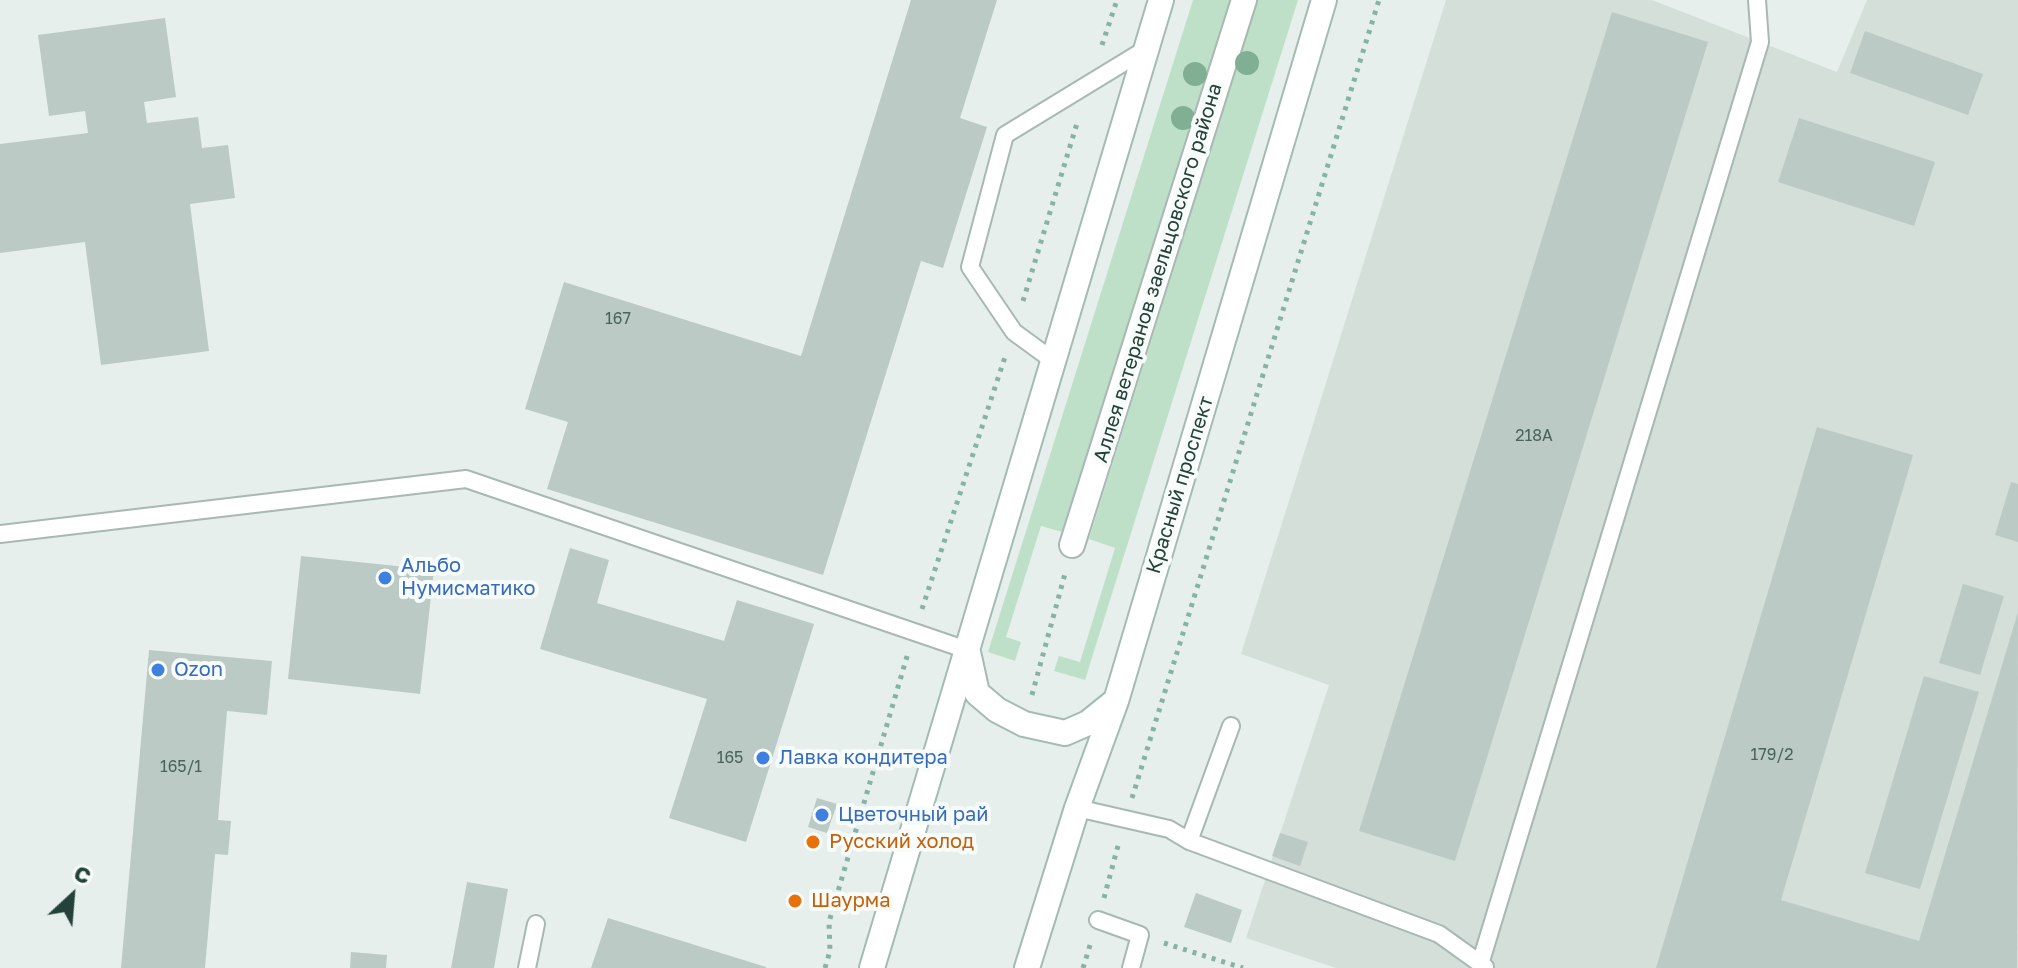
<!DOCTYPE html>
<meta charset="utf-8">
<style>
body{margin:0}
#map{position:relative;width:2018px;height:968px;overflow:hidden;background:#e6efeb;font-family:"Golos Text",sans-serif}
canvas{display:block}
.north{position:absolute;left:32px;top:856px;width:80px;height:80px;-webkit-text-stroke:6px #f7fbf9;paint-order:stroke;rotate:26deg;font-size:22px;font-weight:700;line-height:32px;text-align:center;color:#24423a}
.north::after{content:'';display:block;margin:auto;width:28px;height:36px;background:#24423a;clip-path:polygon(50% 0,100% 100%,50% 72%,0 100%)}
</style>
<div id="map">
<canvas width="2018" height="968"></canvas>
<div class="north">С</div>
</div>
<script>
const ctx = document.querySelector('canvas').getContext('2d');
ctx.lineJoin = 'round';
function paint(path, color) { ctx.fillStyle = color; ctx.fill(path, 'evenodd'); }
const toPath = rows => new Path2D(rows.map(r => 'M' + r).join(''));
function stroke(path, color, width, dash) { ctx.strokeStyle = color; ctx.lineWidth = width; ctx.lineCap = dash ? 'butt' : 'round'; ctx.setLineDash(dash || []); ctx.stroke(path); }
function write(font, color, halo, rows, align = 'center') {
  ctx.font = font + ' "Golos Text",sans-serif'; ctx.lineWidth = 8; ctx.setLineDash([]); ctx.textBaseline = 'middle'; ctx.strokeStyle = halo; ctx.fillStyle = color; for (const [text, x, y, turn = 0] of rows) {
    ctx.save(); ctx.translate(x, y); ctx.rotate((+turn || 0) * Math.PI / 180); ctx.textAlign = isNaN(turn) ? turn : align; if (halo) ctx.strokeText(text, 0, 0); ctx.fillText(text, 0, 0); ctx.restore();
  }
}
const built = toPath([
 [1446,0,1652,0,1837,72,1867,0,2018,0,2018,968,1336,968,1246,938,1329,685,1241,654]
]);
const green = toPath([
 [1193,0,1233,0,1066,533,1041,526,1006,637,1021,642,1015,661,988,652],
 [1258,0,1298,0,1085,680,1054,671,1059,656,1080,662,1115,548,1089,539]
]);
const building = toPath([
 [911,0,997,0,960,118,987,127,943,268,921,261,823,575,547,489,568,422,525,409,564,282,801,356],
 [1612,12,1708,42,1455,861,1359,831],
 [165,18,176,97,144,102,147,123,198,117,202,148,228,145,235,198,190,204,209,351,101,365,85,242,0,253,0,144,88,133,85,111,49,116,38,35],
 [1865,31,1983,74,1968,115,1850,73],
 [1799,118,1935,162,1914,226,1778,182],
 [1817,427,1913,455,1781,900,1919,941,2018,612,2017,968,1656,968],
 [2011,482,2018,484,2018,542,1995,535],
 [570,548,609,560,597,603,724,641,737,600,814,624,746,842,669,818,707,699,540,649],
 [301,556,434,570,420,694,288,679],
 [1963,584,2004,596,1980,675,1939,663],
 [149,650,272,661,267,715,227,711,218,820,231,821,228,855,215,854,205,968,121,968],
 [1924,676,1979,692,1920,889,1865,873],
 [817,798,837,804,827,833,808,827],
 [1280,833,1308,842,1300,866,1272,856],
 [467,882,508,889,494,968,451,968],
 [1196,893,1242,910,1231,943,1184,927],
 [608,918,766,967,766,968,591,968],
 [351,952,387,955,386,968,350,968]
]);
const path = toPath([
 [1102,45,1117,0],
 [1023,301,1078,120],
 [922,609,1005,357],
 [1032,695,1066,570],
 [1132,798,1379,0],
 [1104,898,1119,842],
 [1164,943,1243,968],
 [825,968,830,951,829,922,908,653],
 [1083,968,1091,942]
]);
const service = toPath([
 [1055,362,1014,332,970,267,1005,135,1146,49],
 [0,534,466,479,967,650],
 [1077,808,1169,829,1189,841,1439,934,1485,967],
 [1189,841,1231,726],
 [1098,920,1140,935,1131,968],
 [1481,961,1760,42,1757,0],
 [527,968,536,924]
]);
const pedestrian = toPath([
 [1072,545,1244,0]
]);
const secondary = toPath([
 [968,652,977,693,997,710,1024,724,1065,733,1088,723,1114,702],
 [872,968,1161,0],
 [1027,968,1077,808,1116,701,1324,0]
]);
const trees = [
 [1247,63],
 [1195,74],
 [1183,118]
];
const markers = [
 [385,578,8,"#3f7fe0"],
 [158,670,8,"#3f7fe0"],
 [763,758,8,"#3f7fe0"],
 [822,815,8,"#3f7fe0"],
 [813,842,8,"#e8710a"],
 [795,901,8,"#e8710a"]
];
const numberNames = [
 ["167",618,319],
 ["218А",1534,436],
 ["179/2",1772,755],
 ["165",730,758],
 ["165/1",181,767]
];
const streetNames = [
 ["Аллея ветеранов заельцовского района",1158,273,-73],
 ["Красный проспект",1180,485,-73]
];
const shopNames = [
 ["Альбо",401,566],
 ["Нумисматико",401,589],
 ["Ozon",174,670],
 ["Лавка кондитера",779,758],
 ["Цветочный рай",838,815]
];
const foodNames = [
 ["Русский холод",829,842],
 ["Шаурма",811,901]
];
paint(built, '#d4dfda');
paint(green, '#bfe0c8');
paint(building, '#bbcac4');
stroke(service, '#a8b8b2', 20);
stroke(pedestrian, '#a8b8b2', 28);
stroke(secondary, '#a4bbb3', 28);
stroke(path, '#86b3a5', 5, [4, 6]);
stroke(service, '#fff', 16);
stroke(pedestrian, '#fff', 24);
stroke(secondary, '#fff', 24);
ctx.fillStyle = '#80af93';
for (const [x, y] of trees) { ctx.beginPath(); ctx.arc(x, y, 12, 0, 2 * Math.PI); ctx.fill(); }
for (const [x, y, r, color] of markers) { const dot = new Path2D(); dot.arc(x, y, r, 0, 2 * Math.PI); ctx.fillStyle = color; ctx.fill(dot); stroke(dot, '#f7fbf9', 3); }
write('16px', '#4a645c', null, numberNames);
write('20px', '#24423a', '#f7fbf9', streetNames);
write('20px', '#366cbe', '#f7fbf9', shopNames, 'left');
write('20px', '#c56008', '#f7fbf9', foodNames, 'left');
</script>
